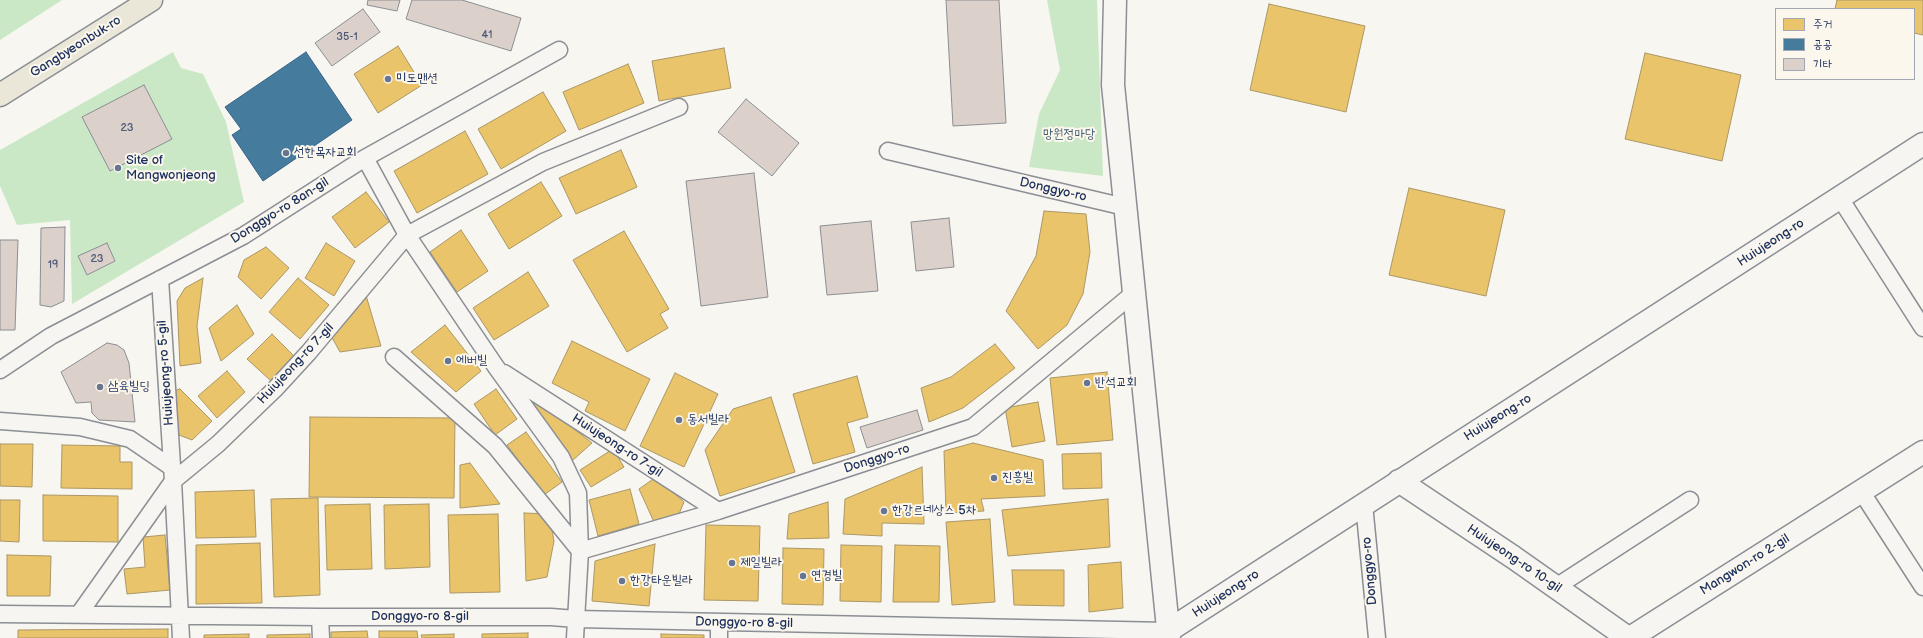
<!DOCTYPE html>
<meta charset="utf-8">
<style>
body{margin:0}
#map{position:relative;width:1923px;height:638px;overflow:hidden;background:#f8f6f0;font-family:"Balsamiq Sans","Poor Story",sans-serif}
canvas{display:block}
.legend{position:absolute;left:1775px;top:8px;width:140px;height:72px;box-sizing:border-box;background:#fbf7ec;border:1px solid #a1a7b3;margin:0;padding:5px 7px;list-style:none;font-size:12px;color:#1b2f5e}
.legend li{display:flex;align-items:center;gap:8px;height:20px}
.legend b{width:20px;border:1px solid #a1a7b3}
</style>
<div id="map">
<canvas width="1923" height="638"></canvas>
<ul class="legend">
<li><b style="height:11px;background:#e9c46a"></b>주거</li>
<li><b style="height:11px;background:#457b9d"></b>공공</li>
<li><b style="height:11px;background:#dcd1ca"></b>기타</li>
</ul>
</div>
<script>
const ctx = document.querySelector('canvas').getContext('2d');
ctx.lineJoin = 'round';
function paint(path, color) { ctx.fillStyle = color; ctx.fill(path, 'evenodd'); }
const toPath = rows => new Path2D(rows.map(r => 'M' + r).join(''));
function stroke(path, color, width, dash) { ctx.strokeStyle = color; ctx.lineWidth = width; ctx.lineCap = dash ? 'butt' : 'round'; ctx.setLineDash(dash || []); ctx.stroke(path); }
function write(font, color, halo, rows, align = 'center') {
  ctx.font = font + ' "Balsamiq Sans","Poor Story",sans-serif'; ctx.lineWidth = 4; ctx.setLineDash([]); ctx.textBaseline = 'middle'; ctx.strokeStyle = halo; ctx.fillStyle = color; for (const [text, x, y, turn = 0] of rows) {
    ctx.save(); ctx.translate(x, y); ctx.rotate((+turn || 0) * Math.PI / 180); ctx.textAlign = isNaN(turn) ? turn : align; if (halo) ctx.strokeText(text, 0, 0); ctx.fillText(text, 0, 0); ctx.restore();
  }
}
const green = toPath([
 [0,0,62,0,0,40],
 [1047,0,1097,0,1103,176,1029,167,1039,114,1060,70],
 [173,52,181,68,203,74,226,122,244,202,72,304,70,220,17,225,0,186,0,150]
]);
const homes = toPath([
 [1837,0,1923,0,1923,35,1914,33,1914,9,1835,9,1837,0],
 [1269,4,1365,26,1346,112,1250,90,1269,4],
 [398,46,422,85,378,113,354,74,398,46],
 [724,48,731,88,659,101,652,61,724,48],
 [1645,53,1741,75,1722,161,1625,139,1645,53],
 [628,64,644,103,579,130,563,92,628,64],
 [543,92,566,131,501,169,478,129,543,92],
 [465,131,488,174,417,213,394,171,465,131],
 [621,150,637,187,576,214,559,178,621,150],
 [541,182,562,216,509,249,488,214,541,182],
 [1409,188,1505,210,1486,296,1389,275,1409,188],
 [366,192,389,222,355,248,332,217,366,192],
 [1044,211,1086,214,1090,252,1083,294,1067,325,1038,349,1006,311,1036,256,1044,211],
 [461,230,488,271,457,292,430,252,461,230],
 [624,231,669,309,660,314,668,328,627,352,573,260,624,231],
 [326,243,355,261,334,296,305,278,326,243],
 [266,247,289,268,261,299,238,277,244,260,266,247],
 [528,272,549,306,494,340,473,308,528,272],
 [203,278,197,326,201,363,180,366,177,301,185,288,203,278],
 [298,278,329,305,300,339,269,312,298,278],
 [365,292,381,346,340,352,330,334,365,292],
 [237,305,254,334,221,361,209,328,237,305],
 [445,325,481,371,456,392,411,352,445,325],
 [272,334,295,357,271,381,247,359,272,334],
 [572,341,650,379,625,431,585,411,589,402,552,383,572,341],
 [995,344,1015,368,963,408,929,422,921,388,951,377,995,344],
 [227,371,245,392,217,418,198,396,227,371],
 [1107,372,1113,440,1057,445,1050,378,1107,372],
 [675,373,718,394,684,467,640,446,675,373],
 [857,376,868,417,847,423,855,452,813,464,793,394,857,376],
 [180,389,212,421,192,440,179,435,173,391,180,389],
 [496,389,517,419,495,435,474,404,496,389],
 [771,397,795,472,720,496,705,450,733,409,771,397],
 [537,400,592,443,572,461,531,406,537,400],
 [1038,402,1045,441,1012,447,1005,408,1038,402],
 [310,417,455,418,454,498,309,497,310,417],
 [526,432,562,482,544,495,507,445,526,432],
 [973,443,1043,460,1045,496,981,499,984,511,946,513,944,451,973,443],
 [0,444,33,444,32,487,0,486,0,444],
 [62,445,120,446,120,462,132,462,132,489,61,488,62,445],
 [613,449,624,467,591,487,580,470,613,449],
 [1101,453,1102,488,1063,489,1062,454,1101,453],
 [470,463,500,504,460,508,460,465,470,463],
 [922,467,924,524,882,523,882,536,843,534,845,499,922,467],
 [656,477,684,502,679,514,654,522,639,489,656,477],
 [630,489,639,524,598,536,589,500,630,489],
 [254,490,256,537,196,538,195,492,254,490],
 [43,495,118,496,118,542,43,541,43,495],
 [318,498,320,595,274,597,271,499,318,498],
 [1108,499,1110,547,1008,556,1002,510,1108,499],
 [0,500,20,500,19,542,0,541,0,500],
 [828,502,829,538,787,539,789,514,828,502],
 [370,504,372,569,327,570,325,505,370,504],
 [429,504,430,567,385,569,384,505,429,504],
 [524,513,549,514,554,541,547,577,526,581,524,513],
 [498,514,500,592,450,593,448,515,498,514],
 [990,519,995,602,952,605,946,522,990,519],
 [706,525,760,526,758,601,704,600,706,525],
 [165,535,170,590,127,594,124,569,145,567,143,537,165,535],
 [260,543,262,603,196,604,196,545,260,543],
 [655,544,649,606,592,601,595,561,655,544],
 [841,545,882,546,881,602,840,601,841,545],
 [895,545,940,546,939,602,893,602,895,545],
 [783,548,824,549,823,605,782,604,783,548],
 [7,555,51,556,50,596,7,596,7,555],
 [1121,562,1123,608,1089,612,1088,565,1121,562],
 [1012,570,1064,570,1064,606,1014,605,1012,570],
 [168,629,168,638,18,638,18,630,168,629],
 [367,631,368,638,331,638,331,632,367,631],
 [379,631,417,631,418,638,379,638,379,631],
 [528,633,528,638,482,638,482,634,528,633],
 [249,634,249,638,204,638,204,635,249,634],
 [310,634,310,638,267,638,267,635,310,634],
 [454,634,454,638,422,638,421,635,454,634],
 [661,634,704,635,704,638,661,638,661,634]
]);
const public = toPath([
 [306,52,352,120,263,181,232,135,241,129,225,107,306,52]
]);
const building = toPath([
 [368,0,400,0,397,11,367,5,368,0],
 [412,0,462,0,521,18,511,51,406,19,412,0],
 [946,0,999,0,1006,123,953,126,946,0],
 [363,9,380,32,332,66,315,43,363,9],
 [144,85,172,139,110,171,82,117,144,85],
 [746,99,799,143,772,176,718,132,746,99],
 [754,173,768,297,701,306,686,181,754,173],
 [949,218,954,267,916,271,911,222,949,218],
 [871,221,878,291,827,295,820,226,871,221],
 [65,227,64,301,51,307,40,305,41,228,65,227],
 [0,240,18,240,15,330,0,330,0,240],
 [107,243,115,261,87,275,78,256,107,243],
 [107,343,117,345,124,350,129,363,135,422,99,420,92,413,91,402,76,403,61,372,107,343],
 [917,410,923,430,867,448,860,427,917,410]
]);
const lane = toPath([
 [888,151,1125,207],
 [365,158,407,235,496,367,561,457,578,493,580,551,575,638],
 [1840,198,1923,328],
 [160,279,173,481,181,638],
 [394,357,495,446,580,551,718,511,973,427,1134,293],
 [0,370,51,336,243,236,365,158,559,50],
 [504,373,718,511],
 [0,421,80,427,130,439,171,467],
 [1861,491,1923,587],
 [1364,504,1377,638],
 [1556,587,1690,500],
 [0,614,320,617,551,617,576,619,1168,631],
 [79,614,173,481,218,444,275,389,309,352,407,235,543,162,679,107],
 [320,617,321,638],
 [719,638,719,622]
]);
const street = toPath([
 [1399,481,1513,557,1628,638],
 [1630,638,1923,452]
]);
const secondary = toPath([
 [1115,0,1113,85,1169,638],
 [1157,638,1923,144]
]);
const highway = toPath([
 [0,95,151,0]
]);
const markers = [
 [388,79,4,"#687591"],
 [286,153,4,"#687591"],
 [118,168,4,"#687591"],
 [448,361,4,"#687591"],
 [1087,383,4,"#687591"],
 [100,387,4,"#687591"],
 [679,420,4,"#687591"],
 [994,478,4,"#687591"],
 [884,511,4,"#687591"],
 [732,563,4,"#687591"],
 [803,576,4,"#687591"],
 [622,581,4,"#687591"]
];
const numberNames = [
 ["41",487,35],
 ["35-1",347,37],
 ["23",127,128],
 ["23",97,259],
 ["19",53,265]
];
const streetNames = [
 ["Gangbyeonbuk-ro",76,47,-32],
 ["Donggyo-ro",1053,190,13],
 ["Donggyo-ro 8an-gil",280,211,-32],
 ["Huiujeong-ro",1771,243,-33],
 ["Huiujeong-ro 7-gil",296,364,-47],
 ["Huiujeong-ro 5-gil",166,373,-94],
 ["Huiujeong-ro",1498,418,-32],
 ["Huiujeong-ro 7-gil",617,446,33],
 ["Donggyo-ro",877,459,-18],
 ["Huiujeong-ro 10-gil",1514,559,34],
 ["Mangwon-ro 2-gil",1745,565,-32],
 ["Donggyo-ro",1370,571,-95],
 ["Huiujeong-ro",1226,594,-33],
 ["Donggyo-ro 8-gil",420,617],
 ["Donggyo-ro 8-gil",744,623,1]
];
const poiNames = [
 ["미도맨션",396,79],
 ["선한목자교회",294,153],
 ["Site of",126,161],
 ["Mangwonjeong",126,176],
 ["에버빌",456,361],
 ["반석교회",1095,383],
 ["삼육빌딩",108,387],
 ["동서빌라",687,420],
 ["진흥빌",1002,478],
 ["한강르네상스 5차",892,511],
 ["제일빌라",740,563],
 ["연경빌",811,576],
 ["한강타운빌라",630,581]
];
const parkNames = [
 ["망원정마당",1069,135]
];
paint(green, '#cae8c6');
paint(homes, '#e9c46a');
stroke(homes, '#ab9766', 1);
paint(public, '#457b9d');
stroke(public, '#38648a', 1);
paint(building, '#dcd1ca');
stroke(building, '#8b8e94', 1);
stroke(lane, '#8b8e94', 19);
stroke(street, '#8b8e94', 25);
stroke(secondary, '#8b8e94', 25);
stroke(highway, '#8b8e94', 25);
stroke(lane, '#f6f5f1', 16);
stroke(street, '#f6f5f1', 22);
stroke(secondary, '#f6f5f1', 22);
stroke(highway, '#eae7d8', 22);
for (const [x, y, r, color] of markers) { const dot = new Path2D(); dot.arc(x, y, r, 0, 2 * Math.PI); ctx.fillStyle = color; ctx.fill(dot); stroke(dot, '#fbf7ec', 1.5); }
write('11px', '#4b5879', null, numberNames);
write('13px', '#1b2f5e', '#fbf7ec', streetNames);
write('13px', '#1b2f5e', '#fbf7ec', poiNames, 'left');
write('13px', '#3d5a6f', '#fbf7ec', parkNames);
</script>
